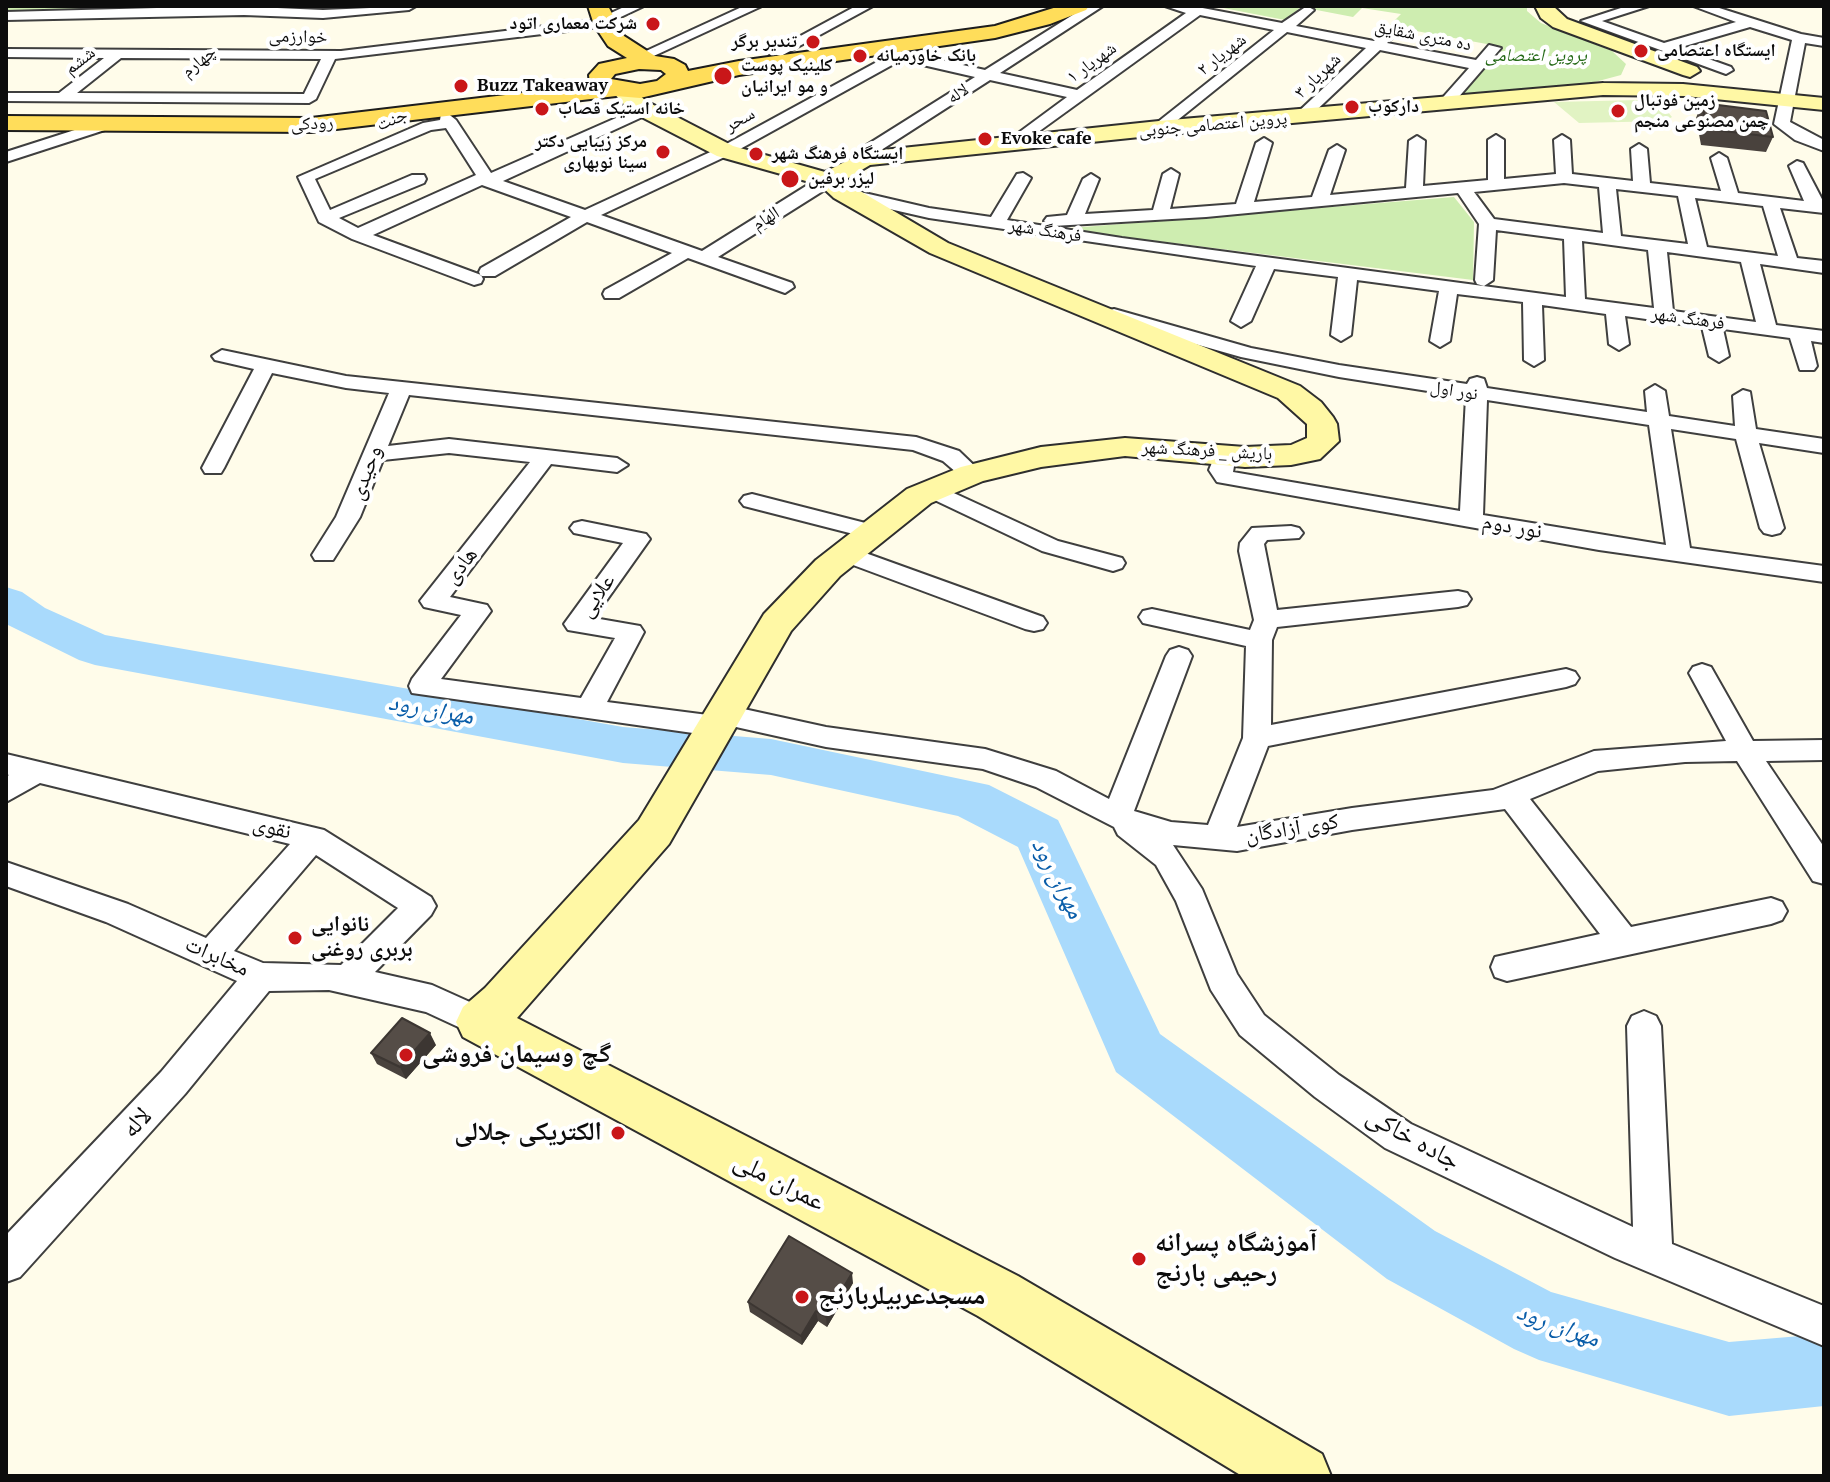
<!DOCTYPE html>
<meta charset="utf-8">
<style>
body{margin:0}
#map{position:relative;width:1830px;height:1482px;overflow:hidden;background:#fffcea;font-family:"PT Serif",serif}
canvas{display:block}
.frame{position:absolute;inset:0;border:8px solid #0c0c0c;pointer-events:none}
</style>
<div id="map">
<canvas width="1830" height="1482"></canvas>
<div class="frame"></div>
</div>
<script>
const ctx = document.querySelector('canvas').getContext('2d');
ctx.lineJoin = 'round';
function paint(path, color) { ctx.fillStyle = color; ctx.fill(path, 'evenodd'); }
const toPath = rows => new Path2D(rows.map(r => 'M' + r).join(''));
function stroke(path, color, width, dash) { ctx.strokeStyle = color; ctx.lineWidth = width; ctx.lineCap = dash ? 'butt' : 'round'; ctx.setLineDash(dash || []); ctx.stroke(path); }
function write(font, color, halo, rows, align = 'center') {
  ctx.font = font + ' "PT Serif","Noto Naskh Arabic",serif'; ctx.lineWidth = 8; ctx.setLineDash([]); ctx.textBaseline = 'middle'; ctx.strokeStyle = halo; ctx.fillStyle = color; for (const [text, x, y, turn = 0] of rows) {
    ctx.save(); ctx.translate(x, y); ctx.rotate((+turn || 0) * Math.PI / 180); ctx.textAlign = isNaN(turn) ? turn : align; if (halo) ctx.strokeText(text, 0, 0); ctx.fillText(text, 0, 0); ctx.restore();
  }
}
const green = toPath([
 [6,6,228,6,229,7,6,11],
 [1213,6,1527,6,1527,11,1541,23,1612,51,1626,64,1621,75,1591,83,1461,95,1503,47,1389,26,1401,14,1362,8,1353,17,1301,7,1285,20],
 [1454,197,1474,222,1473,280,1059,229]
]);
const pitch = toPath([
 [1639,100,1663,106,1672,117,1665,121,1579,123,1554,102]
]);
const river = toPath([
 [6,587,22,592,45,608,105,635,623,727,771,739,989,785,1058,820,1160,1034,1435,1231,1551,1292,1729,1342,1824,1334,1824,1406,1729,1416,1539,1360,1514,1349,1387,1279,1116,1072,1018,847,958,816,771,775,623,763,95,665,79,660,6,624,6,587]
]);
const street = toPath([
 [232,6,323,10,416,6,409,10,323,18,244,15,6,20,6,12,232,6],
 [626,6,644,6,608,23,596,20,626,6],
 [744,6,762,6,645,60,633,57,744,6],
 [856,6,873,6,781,56,769,53,856,6],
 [1087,6,1103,6,1000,73,1077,90,1186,13,1165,6,1192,6,1282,23,1307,6,1314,10,1296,26,1374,41,1395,24,1402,28,1387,43,1476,60,1489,45,1501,48,1450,107,1445,109,1437,104,1469,68,1380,50,1306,120,1301,122,1293,117,1296,114,1366,48,1287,32,1164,131,1154,131,1154,125,1274,30,1200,15,1016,148,1010,150,1002,145,1067,97,990,80,875,154,870,162,858,162,856,159,862,148,975,77,901,60,731,154,601,215,702,251,822,176,834,176,836,180,834,184,718,257,792,283,794,287,785,293,688,258,619,298,605,298,603,294,605,290,672,253,587,222,495,276,481,276,479,272,481,268,571,217,482,185,373,235,481,275,483,279,481,283,474,285,352,239,319,222,298,177,423,123,440,120,441,114,446,112,456,120,491,173,641,107,651,107,651,113,503,181,585,210,719,148,886,57,878,55,878,49,900,51,985,70,1087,6],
 [446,128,476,175,358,228,339,218,424,183,426,179,424,175,412,175,330,210,315,179,431,130,446,128],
 [1627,6,1649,6,1602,21,1664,43,1736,22,1693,6,1713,6,1801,34,1824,38,1824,46,1805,43,1790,122,1824,140,1824,151,1795,140,1774,124,1792,40,1750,27,1678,48,1731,67,1733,70,1726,74,1581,21,1627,6],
 [587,21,592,22,592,28,335,59,316,99,309,103,6,101,6,93,59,93,104,58,6,57,6,49,341,51,587,21],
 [121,58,321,59,304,94,77,93,121,58],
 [109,119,114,121,114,127,6,162,6,152,109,119],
 [1496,135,1504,140,1504,179,1556,174,1554,140,1562,135,1570,140,1572,174,1633,181,1631,149,1639,144,1647,149,1650,183,1721,191,1711,158,1719,153,1727,158,1738,193,1804,201,1789,166,1797,161,1803,163,1824,203,1824,213,1780,208,1797,258,1824,261,1824,273,1760,264,1776,325,1824,331,1824,343,1811,341,1817,366,1814,370,1800,370,1790,338,1723,329,1729,356,1719,362,1709,356,1702,327,1625,316,1629,344,1619,350,1609,344,1606,314,1542,305,1544,360,1534,366,1524,360,1523,302,1457,294,1450,341,1440,347,1430,341,1439,291,1357,280,1351,335,1341,341,1331,335,1338,277,1274,269,1251,321,1241,327,1231,321,1256,266,929,218,837,197,835,193,843,188,929,208,991,217,1017,174,1023,173,1031,178,1007,220,1122,238,1566,297,1564,239,1496,230,1493,280,1484,286,1477,284,1475,280,1479,224,1458,193,1206,217,1053,226,1044,221,1047,217,1067,215,1083,179,1091,174,1099,179,1085,214,1153,210,1163,174,1171,169,1179,174,1170,209,1236,204,1256,143,1264,138,1272,143,1254,202,1312,197,1329,150,1337,145,1345,150,1330,195,1406,188,1409,141,1417,136,1425,141,1423,186,1488,180,1488,140,1496,135],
 [1564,183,1599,187,1603,233,1494,219,1474,192,1564,183],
 [1616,189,1678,196,1688,244,1621,236,1616,189],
 [1695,198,1763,206,1778,256,1707,247,1695,198],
 [1582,241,1648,250,1654,308,1585,299,1582,241],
 [1667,252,1741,262,1756,322,1673,311,1667,252],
 [1114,309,1251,348,1339,365,1467,384,1470,379,1477,377,1484,379,1487,388,1647,412,1645,391,1655,385,1665,391,1669,416,1735,426,1733,396,1743,390,1750,392,1756,429,1824,439,1824,453,1759,443,1784,528,1780,533,1772,535,1764,533,1760,528,1736,439,1671,429,1690,548,1824,566,1824,582,1599,550,1217,482,1209,470,1217,450,1225,448,1236,455,1233,472,1460,511,1466,397,1339,377,1241,357,1107,319,1104,315,1107,311,1114,309],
 [1487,400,1649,425,1666,545,1483,515,1487,400],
 [222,350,346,376,916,437,959,451,983,474,980,479,972,481,964,479,943,461,913,450,409,395,388,446,449,439,617,458,628,465,617,472,551,464,450,597,487,605,491,611,441,679,581,698,615,638,568,630,564,624,623,543,574,533,570,528,574,523,582,521,646,534,650,539,594,618,640,626,644,632,607,702,708,715,711,707,721,704,826,727,985,749,1056,771,1109,799,1166,656,1170,650,1179,647,1188,650,1192,656,1134,811,1171,822,1208,825,1243,738,1246,646,1152,625,1143,623,1139,617,1143,611,1152,609,1250,630,1254,620,1239,551,1240,543,1252,528,1291,526,1299,528,1303,533,1299,538,1267,540,1264,544,1277,610,1458,591,1467,593,1471,599,1467,605,1458,607,1277,627,1272,640,1271,725,1566,669,1575,672,1579,678,1575,684,1566,687,1268,746,1237,827,1352,808,1493,790,1594,751,1726,741,1689,673,1693,667,1702,664,1711,667,1753,741,1824,740,1824,760,1766,761,1824,847,1824,884,1813,881,1737,761,1685,762,1598,771,1530,799,1631,927,1771,898,1782,902,1787,911,1782,920,1771,924,1507,981,1495,977,1491,967,1495,957,1600,934,1505,809,1352,830,1237,851,1173,845,1202,889,1237,974,1264,1015,1339,1075,1411,1124,1633,1227,1627,1026,1632,1016,1644,1011,1656,1016,1661,1026,1672,1244,1824,1306,1824,1346,1615,1258,1385,1148,1315,1097,1240,1035,1211,990,1176,901,1156,865,1118,835,1114,827,1036,787,983,769,826,747,727,725,724,733,714,736,412,693,409,686,412,679,461,615,424,607,420,601,530,462,449,453,383,460,360,517,333,560,315,560,312,555,336,517,389,393,346,388,272,373,224,468,221,473,205,473,202,468,254,369,215,360,212,356,222,350],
 [932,483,1058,541,1122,558,1125,563,1122,568,1113,571,1042,551,924,495,921,490,924,485,932,483],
 [752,494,881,527,885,532,881,537,873,539,744,506,740,501,744,496,752,494],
 [846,546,1043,617,1047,623,1043,629,1034,631,1025,629,837,559,834,554,837,549,846,546],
 [6,754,324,830,431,897,436,906,431,915,375,972,432,985,492,1012,497,1022,492,1032,480,1037,426,1012,329,990,269,991,185,1094,20,1277,6,1282,6,1235,161,1072,237,981,106,922,6,886,6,862,128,904,206,938,290,844,40,783,6,802,6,777,9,775,6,774,6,754],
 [316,855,398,908,341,965,263,963,234,951,316,855]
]);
const secondary = toPath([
 [1535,6,1553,6,1567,19,1697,67,1700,71,1690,77,1683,75,1553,27,1541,18,1535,6],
 [1603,83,1683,84,1824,98,1824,110,1685,96,1603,95,1159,135,870,165,843,181,948,243,1300,386,1321,402,1333,417,1337,424,1339,441,1320,459,1291,465,1245,467,1125,456,1041,467,983,481,931,503,840,576,791,631,669,844,517,1018,1018,1276,1322,1454,1331,1476,1242,1476,978,1316,463,1037,456,1022,463,1007,485,988,639,820,764,614,816,560,907,489,961,467,1041,447,1125,438,1245,447,1291,445,1307,438,1307,424,1278,398,930,253,834,198,820,185,717,156,630,111,611,90,615,86,629,86,646,101,733,146,825,172,864,152,1159,121,1603,83]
]);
const primary = toPath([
 [588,6,608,6,624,36,655,56,674,59,685,65,688,71,739,61,995,26,1060,6,1089,6,1086,10,1050,24,995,38,739,75,640,98,616,96,311,132,6,130,6,116,311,118,590,85,589,75,599,64,627,58,608,46,594,25,588,6],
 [639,69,661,70,666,74,657,81,640,84,611,79,615,74,639,69]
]);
const wall = toPath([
 [1702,103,1773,137,1766,152,1701,145,1696,118],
 [436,1045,406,1079,377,1064,371,1053],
 [853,1283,827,1327,818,1321,802,1345,750,1312,748,1302]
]);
const shadedWall = toPath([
 [430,1033,436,1045,406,1079,400,1067],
 [852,1273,853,1283,827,1327,826,1317],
 [816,1311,818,1321,802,1345,801,1336]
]);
const building = toPath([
 [1702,103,1766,111,1773,137,1707,129,1702,103],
 [402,1018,430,1033,400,1067,371,1053,402,1018],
 [789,1236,852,1273,826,1317,816,1311,801,1336,748,1302,789,1236]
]);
const markers = [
 [653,24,8,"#c91619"],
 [813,42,8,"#c91619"],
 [1641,51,8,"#c91619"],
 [860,56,8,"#c91619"],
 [723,76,10,"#c91619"],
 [461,86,8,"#c91619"],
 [1352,107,8,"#c91619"],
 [542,109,8,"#c91619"],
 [1618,111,8,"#c91619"],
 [985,139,8,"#c91619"],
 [663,152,8,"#c91619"],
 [756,154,8,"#c91619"],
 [790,179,10,"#c91619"],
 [295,938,8,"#c91619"],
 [406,1055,8,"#c91619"],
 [618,1133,8,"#c91619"],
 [1139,1259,8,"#c91619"],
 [802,1297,8,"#c91619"]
];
const farPoinames = [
 ["شرکت معماری اتود",637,24,"right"],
 ["تندیر برگر",797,42,"right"],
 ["ایستگاه اعتصامی",1657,51],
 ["بانک خاورمیانه",876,56],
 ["کلینیک پوست",741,66],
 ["و مو ایرانیان",741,87],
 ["Buzz Takeaway",477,86],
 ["زمین فوتبال",1634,101],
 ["چمن مصنوعی منجم",1634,122],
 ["دارکوب",1368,107],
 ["خانه استیک قصاب",558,109],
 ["Evoke cafe",1001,139],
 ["مرکز زیبایی دکتر",647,142,"right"],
 ["سینا نوبهاری",647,163,"right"],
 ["ایستگاه فرهنگ شهر",772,154],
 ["لیزر برفین",808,179]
];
const farStreetnames = [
 ["ده متری شقایق",1423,36,11],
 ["خوارزمی",298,37,1],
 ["شهریار ۲",1222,55,-38],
 ["ششم",80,61,-38],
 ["چهارم",199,62,-39],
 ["شهریار ۱",1092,63,-36],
 ["شهریار ۳",1318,76,-44],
 ["لاله",958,94,-33],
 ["جنت",392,120,-23],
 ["سحر",740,120,-29],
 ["رودکی",312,124,-3],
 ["پروین اعتصامی جنوبی",1213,125,-5],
 ["الهام",766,219,-32],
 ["فرهنگ شهر",1045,231,9],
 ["فرهنگ شهر",1688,319,8],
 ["نور اول",1454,391,9],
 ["باریش _ فرهنگ شهر",1207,451,3]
];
const farParknames = [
 ["پروین اعتصامى",1536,56]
];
const streetNames = [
 ["وحیدی",366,473,-69],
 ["نور دوم",1512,527,10],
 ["هادی",461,566,-52],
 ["علایی",597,596,-56],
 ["نقوی",272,828,14],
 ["کوی آزادگان",1292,829,-9],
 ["مخابرات",217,957,24]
];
const poiNames = [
 ["نانوایی",311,925],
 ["بربری روغنی",311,950]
];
const waterNames = [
 ["مهران رود",431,710,10],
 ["مهران رود",1057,879,63],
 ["مهران رود",1558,1326,20]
];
const nearPoinames = [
 ["گچ وسیمان فروشی",422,1055],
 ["الکتریکی جلالی",602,1133,"right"],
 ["آموزشگاه پسرانه",1155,1244],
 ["رحیمی بارنج",1155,1274],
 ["مسجدعربیلربارنج",818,1297]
];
const nearStreetnames = [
 ["لاله",137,1123,-47],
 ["جاده خاکی",1413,1139,29],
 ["عمران ملی",779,1182,27]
];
paint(green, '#ceedb0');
paint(pitch, '#e1f3c3');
paint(river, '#a9dafc');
stroke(street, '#3f3f3f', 4);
stroke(secondary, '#2e2e2e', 4);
stroke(primary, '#1d1d1d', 4);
paint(street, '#fff');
paint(secondary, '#fff8a5');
paint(primary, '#ffdd5a');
paint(wall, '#49423d');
paint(shadedWall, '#3c3632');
paint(building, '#554d47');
stroke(building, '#3c3632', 2);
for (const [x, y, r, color] of markers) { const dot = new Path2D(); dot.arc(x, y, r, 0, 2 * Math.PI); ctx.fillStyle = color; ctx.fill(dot); stroke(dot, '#fff', 3); }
write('bold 18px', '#0c0c0c', '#fff', farPoinames, 'left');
write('18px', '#0c0c0c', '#fff', farStreetnames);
write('italic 18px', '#246916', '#fff', farParknames);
write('22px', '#0c0c0c', '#fff', streetNames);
write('bold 22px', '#0c0c0c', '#fff', poiNames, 'left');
write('italic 24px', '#095da9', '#fff', waterNames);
write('bold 26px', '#0c0c0c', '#fff', nearPoinames, 'left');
write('26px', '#0c0c0c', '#fff', nearStreetnames);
</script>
